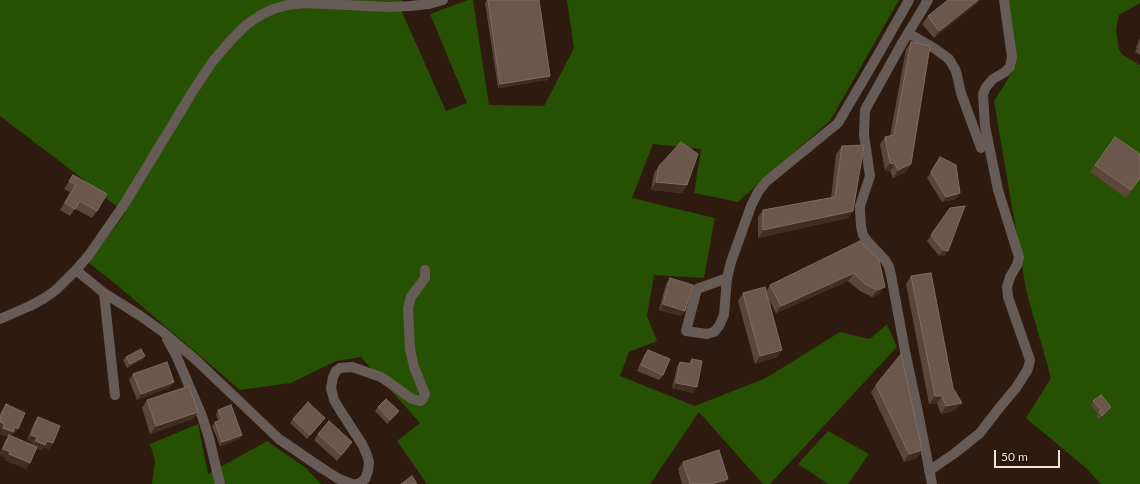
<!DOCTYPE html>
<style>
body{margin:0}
#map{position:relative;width:1140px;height:484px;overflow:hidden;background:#2e1a0e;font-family:Lato,sans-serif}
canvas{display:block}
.scale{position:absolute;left:994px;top:450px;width:66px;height:18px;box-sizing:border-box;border:2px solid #f1e3db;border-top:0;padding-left:5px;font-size:12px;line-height:14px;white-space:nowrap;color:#f1e3db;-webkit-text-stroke:3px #241106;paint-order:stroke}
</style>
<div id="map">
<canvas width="1140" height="484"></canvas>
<div class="scale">50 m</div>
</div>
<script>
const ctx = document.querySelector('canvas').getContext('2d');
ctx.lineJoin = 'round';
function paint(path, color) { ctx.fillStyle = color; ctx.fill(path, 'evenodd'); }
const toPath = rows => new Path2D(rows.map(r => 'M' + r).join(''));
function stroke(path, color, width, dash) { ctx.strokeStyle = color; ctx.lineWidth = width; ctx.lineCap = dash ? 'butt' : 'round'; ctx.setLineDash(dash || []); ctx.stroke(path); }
const green = toPath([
 [0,0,402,0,402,12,446,111,467,103,430,14,468,0,473,0,489,105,544,106,574,48,567,0,899,0,830,121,738,202,694,193,701,149,653,144,632,198,715,218,704,278,654,275,647,316,657,341,629,352,620,376,695,406,766,378,840,332,870,339,887,324,897,347,770,484,763,484,699,412,650,484,427,484,397,441,420,423,361,357,336,361,291,383,240,390,118,286,89,263,125,213,71,170,0,116],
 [1008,0,1140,0,1140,3,1119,15,1116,29,1119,50,1123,55,1140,65,1140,484,1101,484,1086,468,1026,418,1051,378,1026,290,994,101,1016,66],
 [198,424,208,474,267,441,306,468,321,484,152,484,155,461,150,444],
 [828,431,869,454,848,484,828,484,798,464]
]);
const minor = toPath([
 [928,0,901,45,865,110,864,135,870,176,860,206,860,211,861,226,863,235,867,241,885,260,889,267,891,275,905,351,918,412,932,484],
 [908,33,934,48,949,59,956,71,961,93,981,148],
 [76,270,104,293,139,315,163,332,196,360,279,439,323,469,339,479,352,484],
 [727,278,697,289,686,331,707,334,714,332,719,326,724,315,727,278,731,262,751,206,758,192,766,182,778,172,838,123,875,60,909,0],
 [104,293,115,395],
 [0,319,30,306,43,299,56,290,76,270,89,255,125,203,193,91,213,61,232,39,246,25,259,16,273,9,288,5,303,3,388,7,410,6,429,4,443,0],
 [167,339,176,355,202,416,209,438,220,484],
 [929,471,955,453,980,433,1000,407,1016,388,1028,369,1030,360,1008,297,1007,287,1010,277,1017,265,1019,257,998,190,985,126,983,94,986,87,993,79,1005,72,1010,67,1012,57,1004,0],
 [356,484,360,483,365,479,368,471,369,462,367,455,362,444,340,410,334,400,331,388,333,377,336,371,340,368,352,367,381,377,387,381,412,399,420,401,423,399,425,394,414,367,410,349,408,308,411,297,425,278,425,270]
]);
const wall = toPath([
 [487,0,539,0,550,76,547,80,498,88,485,3],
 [948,0,981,0,934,38,922,24,928,16],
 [1140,38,1140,55,1135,52,1137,48,1136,47],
 [911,42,911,164,906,172,893,178,890,171,885,170,880,144,885,137,890,136,906,49],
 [1115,137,1140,178,1126,198,1090,172],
 [842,146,853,211,848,218,758,238,758,217,763,210,831,198,836,154],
 [940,157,956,199,942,202,927,178],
 [659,166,687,185,682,193,651,190,654,173],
 [73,175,97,211,92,218,75,209,70,216,60,210,70,192,64,189],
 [950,208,948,251,944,256,939,256,927,241],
 [860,241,879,294,872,297,860,291,848,281,776,313,768,298,782,350,777,357,755,364,738,301,743,293,766,292,770,285],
 [911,276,956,410,941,414,937,404,929,404,906,284],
 [670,278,685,311,681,316,659,310,666,284],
 [648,350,663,375,659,380,637,371,644,355],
 [145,356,142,360,127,368,123,360,126,357],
 [692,359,693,393,672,388,677,367,680,362,689,363],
 [133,374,174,382,170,387,137,400,129,380],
 [876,385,922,450,917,458,904,462,871,392],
 [147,400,198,412,193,419,150,434,142,408],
 [1093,401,1111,407,1109,411,1099,419,1096,416,1098,414,1091,405],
 [6,404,14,434,12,434,10,436,32,445,33,443,27,440,34,423,38,417,53,443,49,449,44,447,41,450,36,448,26,469,5,460,6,458,0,455,0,453,5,441,8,437,0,434,1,430,0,429,0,414,2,410],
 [378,407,399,411,396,415,387,424,375,411],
 [218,410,242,435,239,439,220,446,212,426,215,422,218,421,216,414],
 [293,419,322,422,307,439,290,423],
 [318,434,352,442,348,448,337,461,314,440],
 [683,462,728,479,724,484,682,484,678,469]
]);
const shadedWall = toPath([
 [978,0,981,0,934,38,939,31],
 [550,76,547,80,498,88,500,84],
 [890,163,895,164,890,171,885,170],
 [911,164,906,172,893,178,898,170],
 [656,182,687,185,682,193,651,190],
 [960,193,956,199,942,202,946,197],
 [853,211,848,218,758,238,763,230],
 [943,250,948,251,944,256,939,256],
 [854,273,848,281,776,313,781,306],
 [885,287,879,294,872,297,877,290],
 [663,304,685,311,681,316,659,310],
 [782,350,777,357,755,364,760,356],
 [145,356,142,360,127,368,130,364],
 [174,382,170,387,137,400,141,394],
 [676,383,697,387,693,393,672,388],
 [935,396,942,396,937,404,929,404],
 [962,403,956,410,941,414,946,406],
 [1111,407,1109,411,1099,419],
 [399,411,396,415,387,424,390,420],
 [198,412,193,419,150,434,156,426],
 [325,418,322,422,307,439,310,435],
 [0,422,4,424,1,430,0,429],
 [15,427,18,429,14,434,12,434,9,438,9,435,8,437,0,434,0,432,3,428],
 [31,435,37,437,33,443,27,440],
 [242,435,239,439,220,446,222,442],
 [36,441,47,441,53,443,49,449,44,447,41,450,32,446],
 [352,442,348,448,337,461,341,455],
 [3,449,10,452,6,458,0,455,0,454],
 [922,450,917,458,904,462,909,454],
 [9,454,30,463,26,469,5,460],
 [728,479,724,484,711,484]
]);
const building = toPath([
 [488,0,539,0,550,76,500,84,488,0],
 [948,0,978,0,939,31,928,16,948,0],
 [911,42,930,46,911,164,898,170,895,164,890,163,885,137,894,135,911,42],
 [1115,137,1140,154,1140,178,1131,190,1095,165,1115,137],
 [681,142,698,154,687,185,656,182,659,166,681,142],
 [864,145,853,211,763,230,763,210,835,197,842,146,864,145],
 [940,157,956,165,960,193,946,197,931,172,940,157],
 [73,175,107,194,97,211,80,201,75,209,65,203,76,185,69,181,73,175],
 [965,206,948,251,943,250,931,235,950,208,965,206],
 [860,241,879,260,885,287,877,290,865,284,854,273,781,306,770,285,860,241],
 [931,273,953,388,962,403,946,406,942,396,935,396,911,276,931,273],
 [670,278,693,285,685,311,663,304,670,278],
 [765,287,782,350,760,356,743,293,765,287],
 [141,349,145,356,130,364,126,357,141,349],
 [648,350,670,359,663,375,641,365,648,350],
 [901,354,922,450,909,454,876,385,901,354],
 [692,359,702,361,697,387,676,383,680,362,691,364,692,359],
 [167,362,174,382,141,394,133,374,167,362],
 [189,386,198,412,156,426,147,400,189,386],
 [1101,395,1111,407,1102,416,1099,412,1101,410,1093,401,1101,395],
 [386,399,399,411,390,420,378,407,386,399],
 [308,402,325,418,310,435,293,419,308,402],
 [6,404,25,413,18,429,15,427,13,432,3,428,4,424,0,422,0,418,6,404],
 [231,405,242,435,222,442,215,422,222,420,218,410,231,405],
 [38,417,60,426,53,443,47,441,45,445,36,441,37,437,31,435,38,417],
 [329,421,352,442,341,455,318,434,329,421],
 [9,435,37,447,30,463,9,454,10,452,3,449,9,435],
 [719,450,728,479,711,484,690,484,683,462,719,450],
 [412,476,417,484,401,484,412,476]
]);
paint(green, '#265002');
stroke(minor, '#665b56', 10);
paint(wall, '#5b4639');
paint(shadedWall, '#422d21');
paint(building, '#6b574b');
stroke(building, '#806d61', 1);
</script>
